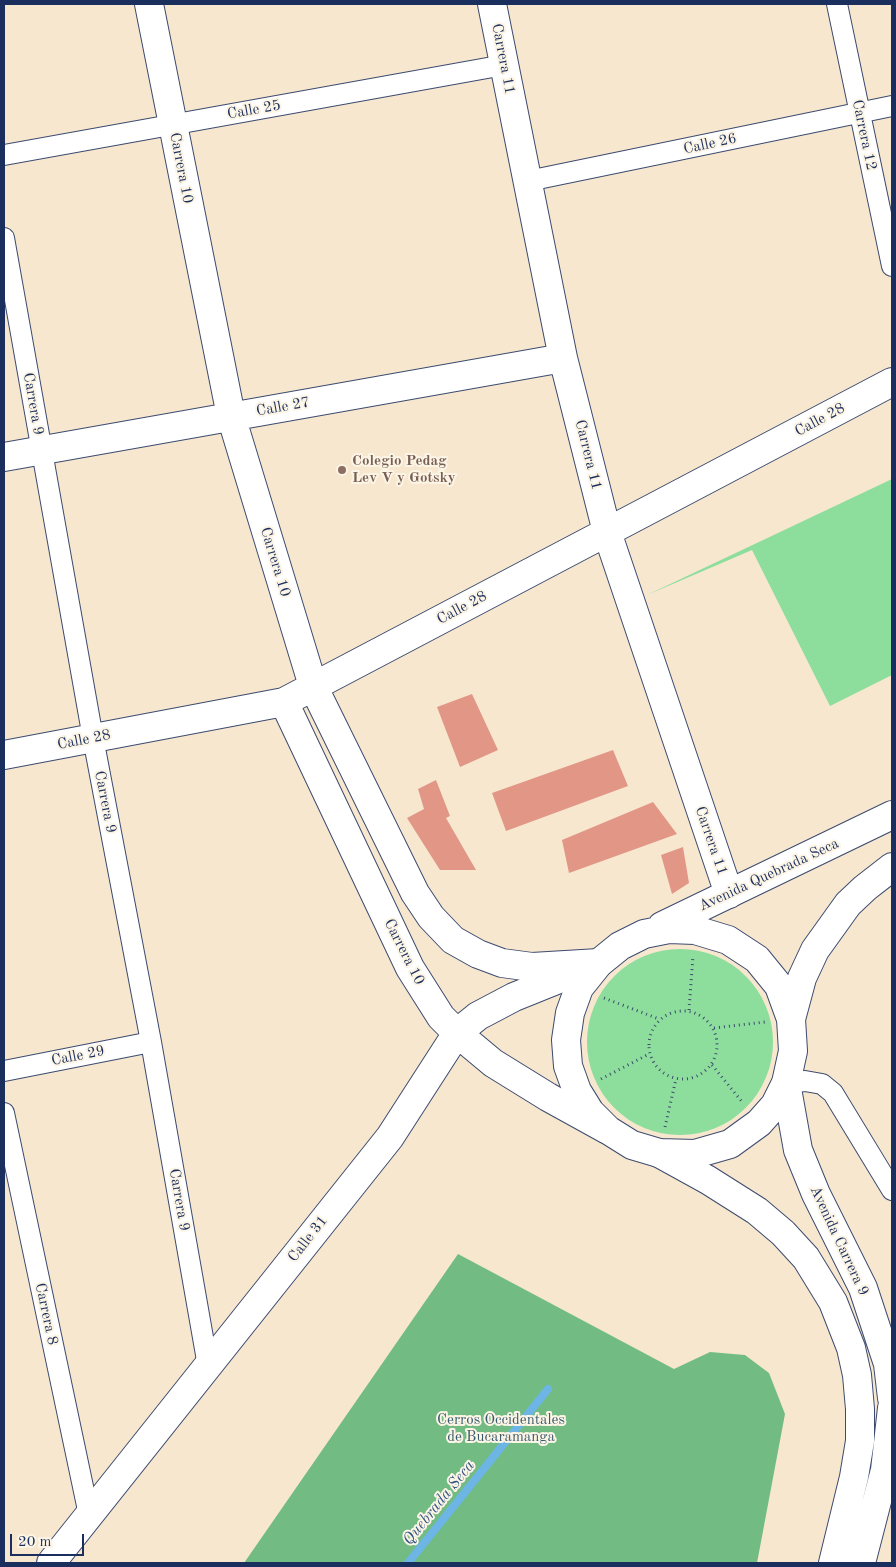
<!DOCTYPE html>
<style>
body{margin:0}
#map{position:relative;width:896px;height:1567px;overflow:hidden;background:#f7e7cf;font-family:"Old Standard TT",serif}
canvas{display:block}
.frame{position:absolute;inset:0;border:5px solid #1b2f5e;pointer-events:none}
.scale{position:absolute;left:10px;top:1534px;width:74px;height:22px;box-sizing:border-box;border:2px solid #1b2f5e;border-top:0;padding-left:6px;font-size:15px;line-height:18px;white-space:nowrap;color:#1b2f5e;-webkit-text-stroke:4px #fcf5e5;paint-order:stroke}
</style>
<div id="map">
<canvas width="896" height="1567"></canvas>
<div class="frame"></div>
<div class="scale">20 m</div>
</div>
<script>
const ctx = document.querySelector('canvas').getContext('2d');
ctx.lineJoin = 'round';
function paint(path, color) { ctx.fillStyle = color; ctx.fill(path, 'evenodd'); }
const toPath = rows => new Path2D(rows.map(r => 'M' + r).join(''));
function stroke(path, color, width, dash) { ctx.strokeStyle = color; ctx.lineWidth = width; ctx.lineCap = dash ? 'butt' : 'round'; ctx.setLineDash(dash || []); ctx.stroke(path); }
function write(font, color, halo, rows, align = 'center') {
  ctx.font = font + ' "Old Standard TT",serif'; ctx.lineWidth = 4; ctx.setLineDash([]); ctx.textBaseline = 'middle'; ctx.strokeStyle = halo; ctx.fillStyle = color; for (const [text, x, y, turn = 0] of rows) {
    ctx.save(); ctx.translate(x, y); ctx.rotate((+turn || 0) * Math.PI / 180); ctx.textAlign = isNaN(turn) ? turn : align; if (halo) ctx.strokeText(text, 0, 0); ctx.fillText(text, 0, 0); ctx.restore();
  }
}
const green = toPath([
 [892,479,892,675,830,706,752,550,647,595],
 '587 1042a93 93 0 1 1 186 0a93 93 0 1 1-186 0Z'
]);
const forest = toPath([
 [458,1254,674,1369,710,1352,745,1355,769,1373,785,1414,757,1563,244,1563]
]);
const stream = toPath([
 [408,1563,548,1389]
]);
const building = toPath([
 [472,694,498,750,460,767,437,707],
 [613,750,628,786,506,831,492,793],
 [436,780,450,816,446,818,476,870,440,870,407,818,424,809,418,789],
 [653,802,677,834,569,873,562,840],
 [683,847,689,883,672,894,661,855]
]);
const path = toPath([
 [604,998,659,1019],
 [689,1010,693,956],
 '649 1045a34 34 0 1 1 68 0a34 34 0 1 1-68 0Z',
 [714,1028,765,1022],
 [712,1065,743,1103],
 [601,1079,649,1054],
 [665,1127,676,1079]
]);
const street = toPath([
 [837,4,892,266],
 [4,155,504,65],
 [528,181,892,106],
 [4,238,93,738,151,1042,208,1366],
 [4,1071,151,1042],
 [786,1083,805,1081,822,1084,833,1093,892,1190],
 [4,1113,89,1515]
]);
const secondary = toPath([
 [149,4,231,416,313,686,415,893,431,917,453,940,478,954,502,963,532,967,599,963],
 [492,4,563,358,607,532,729,894],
 [4,457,563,358],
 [284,702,410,968,441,1017,457,1033,493,1063,548,1097,606,1129],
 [4,755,284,702,892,382],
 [786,1083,798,1150,816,1194,863,1288,888,1364,892,1398],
 [659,1153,708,1180,757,1211,783,1233,806,1258,833,1302,851,1348,857,1375,860,1409,860,1441,854,1477,833,1563],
 [51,1563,390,1137,457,1033,478,1016,514,997,576,972],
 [861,1563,885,1470,892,1408]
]);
const primary = toPath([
 [662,926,892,815],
 [791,1019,779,986,757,959,728,940,695,930,669,929,644,934,620,946,599,963,579,988,570,1013,566,1040,568,1066,577,1091,590,1112,608,1130,632,1145,659,1153,695,1154,730,1144,759,1123,775,1105,786,1083,793,1051,791,1019,802,978,815,950,848,904,865,888,892,867]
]);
const markers = [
 [342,470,5,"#8d6e63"]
];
const streetNames = [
 ["Carrera 11",503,59,79],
 ["Calle 25",254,110,-10],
 ["Carrera 12",864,135,78],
 ["Calle 26",710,144,-12],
 ["Carrera 10",181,168,79],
 ["Carrera 9",33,404,80],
 ["Calle 27",283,407,-10],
 ["Calle 28",820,420,-28],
 ["Carrera 11",588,455,76],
 ["Carrera 10",275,562,73],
 ["Calle 28",462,608,-28],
 ["Calle 28",84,740,-11],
 ["Carrera 9",105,802,79],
 ["Carrera 11",711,841,71],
 ["Avenida Quebrada Seca",769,875,-25],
 ["Carrera 10",404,952,63],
 ["Calle 29",78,1056,-11],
 ["Carrera 9",179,1200,80],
 ["Calle 31",308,1239,-52],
 ["Avenida Carrera 9",839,1241,65],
 ["Carrera 8",46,1314,78]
];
const educationNames = [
 ["Colegio Pedag",352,461],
 ["Lev V y Gotsky",352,478]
];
const parkNames = [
 ["Cerros Occidentales",501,1420],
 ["de Bucaramanga",501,1437]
];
const waterNames = [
 ["Quebrada Seca",439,1503,-51]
];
paint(green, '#8ddd9d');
paint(forest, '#72bc84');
stroke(stream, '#6cb5e4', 8);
paint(building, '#e29786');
stroke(street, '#3c4b6f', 22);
stroke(secondary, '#3c4b6f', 30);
stroke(primary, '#3c4b6f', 30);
stroke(path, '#3c4b6f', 3, [1, 4]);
stroke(street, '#fff', 20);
stroke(secondary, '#fff', 28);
stroke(primary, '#fff', 28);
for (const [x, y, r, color] of markers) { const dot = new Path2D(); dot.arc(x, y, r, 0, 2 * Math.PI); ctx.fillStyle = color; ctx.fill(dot); stroke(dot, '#fcf5e5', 2); }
write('15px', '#1b2f5e', '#fcf5e5', streetNames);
write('bold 15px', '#785e54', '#fcf5e5', educationNames, 'left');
write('15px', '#385a6e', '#fcf5e5', parkNames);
write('italic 16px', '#335786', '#fcf5e5', waterNames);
</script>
